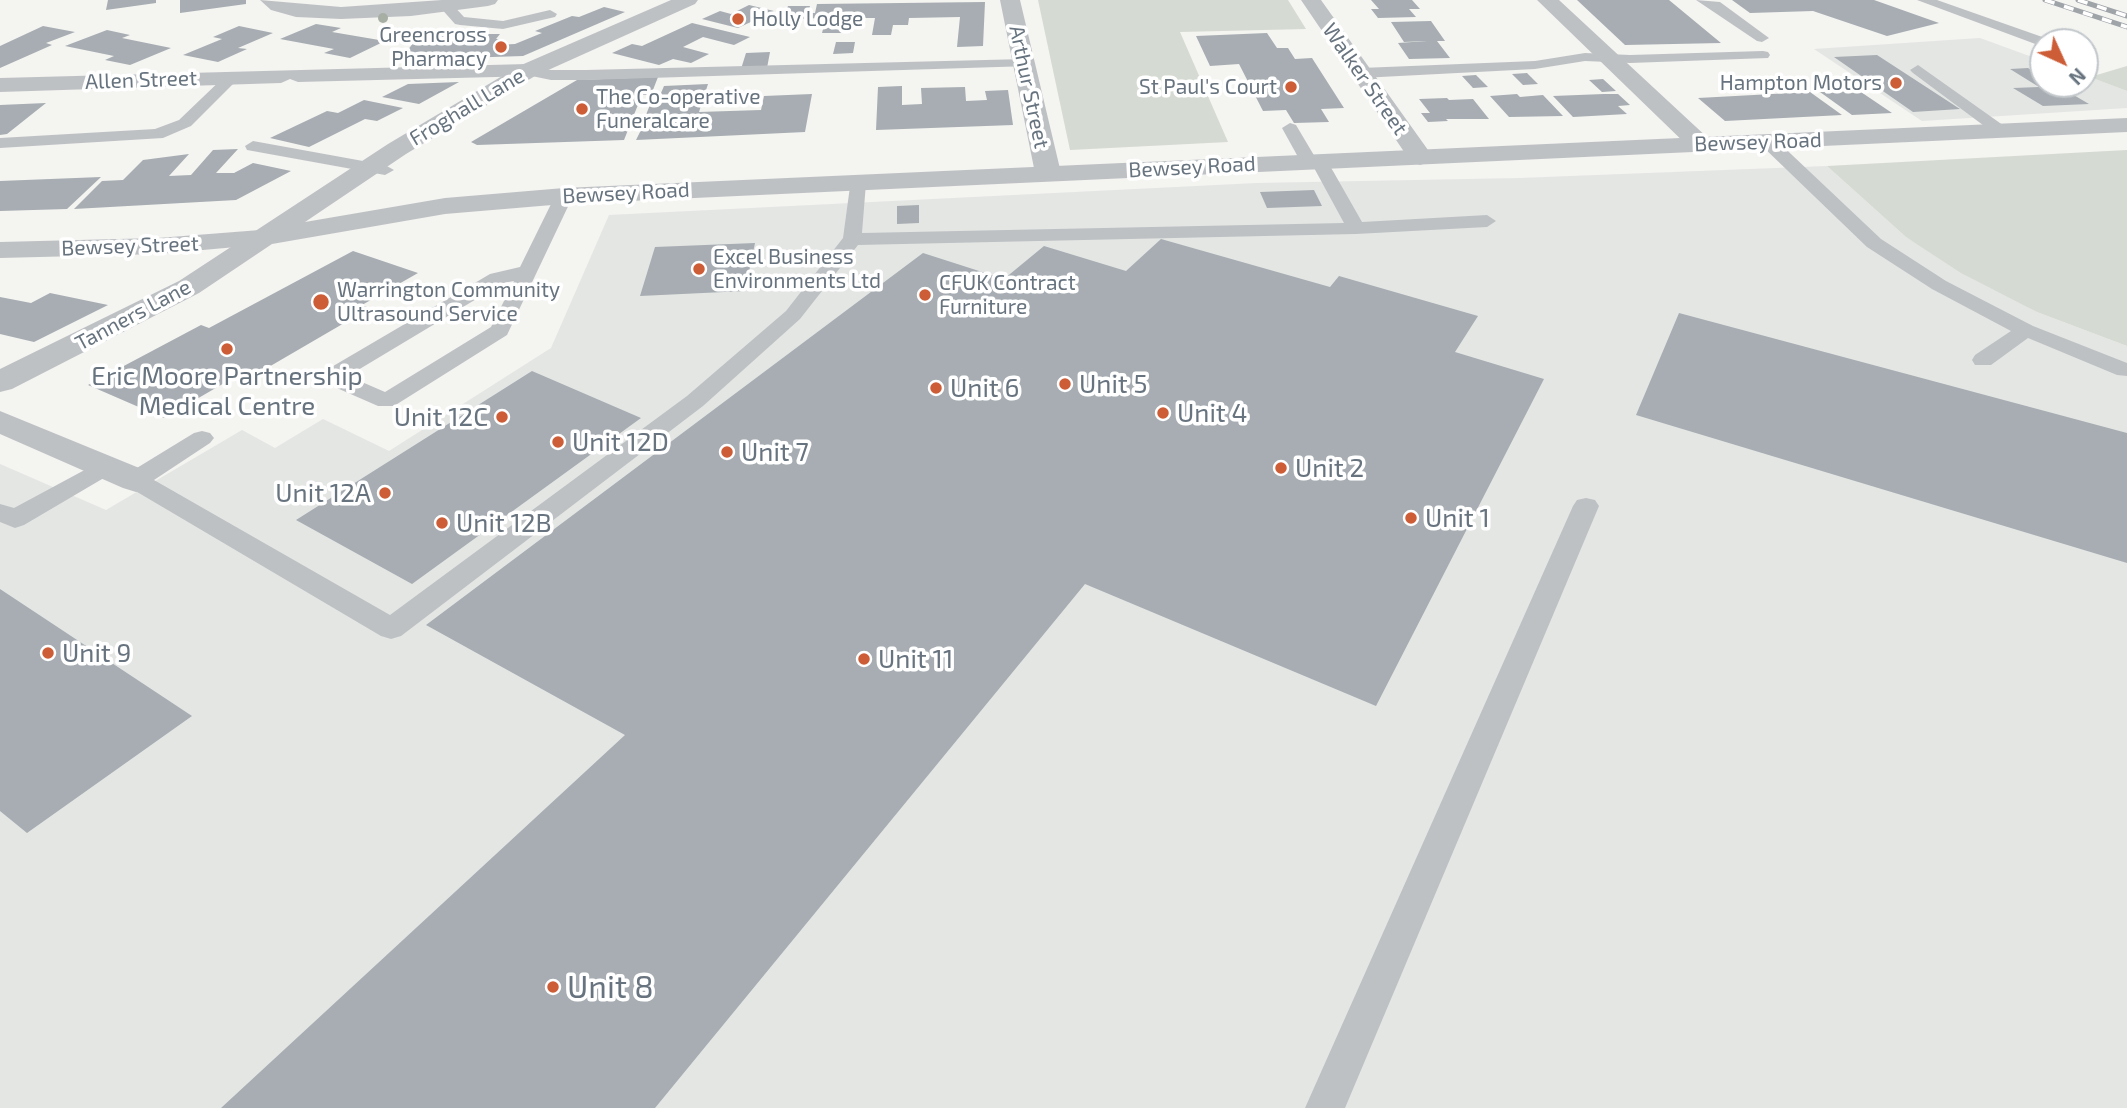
<!DOCTYPE html>
<style>
body{margin:0}
#map{position:relative;width:2127px;height:1108px;overflow:hidden;background:#f4f4f1;font-family:"Exo 2",sans-serif}
canvas{display:block}
.north{position:absolute;left:2029px;top:28px;width:70px;height:70px;box-sizing:border-box;background:#fff;border:2px solid #c2c7cb;border-radius:50%;rotate:135deg;font-size:19px;font-weight:700;line-height:28px;text-align:center;color:#67737e}
.north::after{content:'';display:block;margin:auto;width:24px;height:32px;background:#cd5d37;clip-path:polygon(50% 0,100% 100%,50% 72%,0 100%)}
</style>
<div id="map">
<canvas width="2127" height="1108"></canvas>
<div class="north">N</div>
</div>
<script>
const ctx = document.querySelector('canvas').getContext('2d');
ctx.lineJoin = 'round';
function paint(path, color) { ctx.fillStyle = color; ctx.fill(path, 'evenodd'); }
const toPath = rows => new Path2D(rows.map(r => 'M' + r).join(''));
function stroke(path, color, width, dash) { ctx.strokeStyle = color; ctx.lineWidth = width; ctx.lineCap = dash ? 'butt' : 'round'; ctx.setLineDash(dash || []); ctx.stroke(path); }
function write(font, color, halo, rows, align = 'center') {
  ctx.font = font + ' "Exo 2",sans-serif'; ctx.lineWidth = 7; ctx.setLineDash([]); ctx.textBaseline = 'middle'; ctx.strokeStyle = halo; ctx.fillStyle = color; for (const [text, x, y, turn = 0] of rows) {
    ctx.save(); ctx.translate(x, y); ctx.rotate((+turn || 0) * Math.PI / 180); ctx.textAlign = isNaN(turn) ? turn : align; if (halo) ctx.strokeText(text, 0, 0); ctx.fillText(text, 0, 0); ctx.restore();
  }
}
const built = toPath([
 [1980,38,2043,61,2043,84,2085,84,2085,75,2127,91,2127,108,1922,121,1814,49],
 [1827,166,1906,237,2037,312,2127,346,2127,1108,0,1108,0,464,106,510,242,430,275,448,323,419,389,451,551,348,609,215,1257,183,1520,178]
]);
const green = toPath([
 [1038,0,1288,0,1306,29,1180,32,1228,142,1070,150],
 [2127,66,2127,91,2090,77],
 [2127,150,2127,346,2037,312,1961,273,1906,237,1827,166]
]);
const building = toPath([
 [108,0,156,0,156,3,106,10],
 [180,0,246,0,246,4,180,13],
 [1371,0,1412,0,1420,9,1409,9,1416,17,1378,18,1371,9,1379,9],
 [1577,0,1669,0,1721,43,1625,45],
 [1732,0,1874,0,1939,23,1887,36,1813,11,1750,13],
 [985,2,983,46,957,47,960,17,909,18,908,25,893,25,891,35,872,35,875,18,854,18,851,33,822,33,826,18,783,19,788,6,810,6,808,13,815,13,817,4],
 [749,5,774,11,738,28,702,19,720,11,731,14],
 [604,7,625,12,523,56,400,60,414,42,431,41,440,30,472,29,463,40,480,40,483,34,500,34,496,39,501,39,497,45,515,44,542,33,535,31,572,16,579,17],
 [1431,21,1445,41,1437,41,1450,58,1409,59,1398,43,1427,41,1404,42,1391,22],
 [692,23,750,37,734,45,703,37,683,47,709,54,691,63,673,59,659,65,612,53,632,44,642,46],
 [316,24,341,28,332,32,385,41,350,58,324,53,334,49,280,39],
 [43,26,75,32,46,43,52,45,0,68,0,46],
 [239,26,273,33,238,48,247,49,218,62,183,55,222,39,213,37],
 [107,30,130,35,122,38,171,48,130,65,105,60,114,56,65,46],
 [1267,33,1277,48,1288,48,1295,59,1312,58,1344,108,1321,109,1329,122,1294,123,1286,110,1263,111,1239,64,1210,66,1196,36],
 [836,42,855,42,853,53,833,54],
 [770,52,767,68,741,69,746,53],
 [1877,55,1960,109,1913,112,1834,57],
 [2028,68,2043,77,2043,84,2055,84,2089,104,2043,106,2013,88,2039,87,2010,69],
 [1527,73,1538,84,1523,85,1512,74],
 [1476,75,1488,87,1473,88,1462,76],
 [658,77,651,95,642,95,631,122,643,122,652,100,658,100,664,86,708,84,699,112,761,110,764,96,812,94,805,132,636,140,641,130,628,130,624,140,477,145,471,142,577,80],
 [1603,79,1616,91,1602,92,1589,80],
 [459,82,419,104,382,97,408,84],
 [902,86,902,105,922,104,921,88,965,87,966,101,987,100,985,91,1008,90,1013,125,876,130,878,87],
 [1858,90,1892,113,1852,115,1820,92],
 [1810,92,1842,115,1725,121,1698,98],
 [1517,94,1520,97,1543,95,1563,116,1509,117,1490,96],
 [1604,94,1618,94,1630,105,1618,106,1627,114,1573,117,1553,96],
 [1447,98,1449,100,1473,99,1489,119,1446,119,1448,121,1428,122,1421,113,1430,113,1419,99],
 [364,100,403,108,377,121,365,119,309,147,270,138,327,111,338,113],
 [46,103,7,134,0,135,0,105],
 [238,149,216,173,234,173,253,163,291,171,236,200,74,209,102,181,123,180,143,160,189,154,169,176,191,175,213,150],
 [101,177,67,209,0,211,0,181],
 [1314,190,1322,206,1267,208,1260,192],
 [919,205,919,223,897,224,897,206],
 [1161,239,1330,287,1339,276,1478,316,1455,352,1544,379,1376,706,1085,584,655,1108,221,1108,625,735,426,625,923,253,1004,279,1044,246,1126,271],
 [755,243,745,291,640,296,655,247],
 [353,251,418,273,362,305,370,308,255,375,245,371,164,418,88,385,201,325,209,328],
 [50,293,108,305,34,342,0,334,0,297,31,303],
 [1679,313,2127,433,2127,563,1636,415],
 [532,371,641,418,412,584,296,520],
 [0,589,192,716,27,833,0,811]
]);
const service = toPath([
 [1696,0,1720,2,1769,38,1762,42,1757,41,1696,0],
 [1917,0,1937,0,2048,39,2050,42,2043,42,2043,46,2038,45,1917,0],
 [446,2,451,3,464,17,503,21,550,10,557,14,555,17,503,29,460,25,455,24,439,6,446,2],
 [1763,51,1768,52,1770,55,1768,58,1630,63,1585,61,1535,69,1361,78,1353,73,1361,68,1535,61,1585,53,1630,55,1763,51],
 [1025,59,1032,63,1030,66,586,80,551,80,522,74,519,71,527,66,551,70,586,70,1025,59],
 [1918,65,2007,128,2009,131,2007,134,1995,134,1913,73,1910,70,1918,65],
 [231,73,239,78,191,126,163,138,0,148,0,138,155,129,179,120,226,75,231,73],
 [1290,123,1296,125,1315,157,1325,157,1362,222,1487,215,1496,221,1487,227,1356,234,858,245,800,319,703,406,401,636,391,639,381,636,127,486,124,480,127,474,194,433,202,431,210,433,214,438,210,443,154,480,390,615,687,396,786,311,843,238,851,179,857,178,866,183,862,233,1344,223,1313,166,1303,166,1282,128,1290,123],
 [1767,136,1773,137,1881,239,1946,281,2033,326,2127,363,2127,376,2117,375,2028,338,1991,365,1975,365,1972,360,1975,355,2011,331,1932,289,1867,247,1761,145,1759,141,1767,136],
 [253,141,385,165,394,170,385,175,247,150,245,146,253,141],
 [564,191,573,196,507,335,394,406,378,406,323,382,320,377,323,372,490,274,520,267,555,196,564,191],
 [514,281,491,327,385,392,348,376,503,283,514,281],
 [105,459,114,462,117,467,114,472,24,525,15,528,0,522,0,504,14,508,105,459],
 [1586,498,1595,500,1599,506,1345,1108,1305,1108,1573,506,1577,500,1586,498]
]);
const minor = toPath([
 [260,0,341,7,442,0,498,0,495,4,488,6,411,16,341,19,296,17,271,10,260,0],
 [1000,0,1020,0,1061,173,1057,178,1048,181,1039,178,1035,173,1000,0],
 [1301,0,1321,0,1433,157,1429,162,1420,165,1411,162,1301,0],
 [1537,0,1559,0,1709,139,1712,144,1709,149,1700,151,1691,149,1537,0],
 [527,64,535,66,538,71,535,76,298,82,290,79,281,83,0,92,0,78,527,64],
 [260,230,270,232,274,238,270,244,158,254,0,258,0,242,158,238,260,230],
 [0,411,149,472,154,480,149,488,136,492,123,488,0,434,0,411]
]);
const tertiary = toPath([
 [671,0,698,0,695,4,535,76,406,154,305,222,445,198,564,188,2127,118,2127,132,564,204,445,214,272,244,199,293,12,389,0,392,0,369,179,281,388,144,519,66,671,0]
]);
const rail = toPath([
 [2045,0,2127,27],
 [2078,0,2127,16]
]);
const trees = [
 [383,18]
];
const markers = [
 [738,19,7,"#cd5d37"],
 [501,47,7,"#cd5d37"],
 [1896,83,7,"#cd5d37"],
 [1291,87,7,"#cd5d37"],
 [582,109,7,"#cd5d37"],
 [699,269,7,"#cd5d37"],
 [925,295,7,"#cd5d37"],
 [321,302,9,"#cd5d37"],
 [227,349,7,"#cd5d37"],
 [1065,384,7,"#cd5d37"],
 [936,388,7,"#cd5d37"],
 [1163,413,7,"#cd5d37"],
 [502,417,7,"#cd5d37"],
 [558,442,7,"#cd5d37"],
 [727,452,7,"#cd5d37"],
 [1281,468,7,"#cd5d37"],
 [385,493,7,"#cd5d37"],
 [1411,518,7,"#cd5d37"],
 [442,523,7,"#cd5d37"],
 [48,653,7,"#cd5d37"],
 [864,659,7,"#cd5d37"],
 [553,987,7,"#cd5d37"]
];
const farPoinames = [
 ["Holly Lodge",752,19],
 ["Greencross",487,35,"right"],
 ["Pharmacy",487,59,"right"],
 ["Hampton Motors",1882,83,"right"],
 ["St Paul's Court",1277,87,"right"],
 ["The Co-operative",596,97],
 ["Funeralcare",596,121],
 ["Excel Business",713,257],
 ["Environments Ltd",713,281],
 ["CFUK Contract",939,283],
 ["Furniture",939,307],
 ["Warrington Community",337,290],
 ["Ultrasound Service",337,314]
];
const farStreetnames = [
 ["Walker Street",1365,79,55],
 ["Allen Street",141,80,-2],
 ["Arthur Street",1029,87,78],
 ["Froghall Lane",467,107,-31],
 ["Bewsey Road",1758,142,-2],
 ["Bewsey Road",1192,167,-3],
 ["Bewsey Road",626,193,-3],
 ["Bewsey Street",130,246,-2],
 ["Tanners Lane",133,315,-28]
];
const poiNames = [
 ["Eric Moore Partnership",227,376,"center"],
 ["Medical Centre",227,406,"center"],
 ["Unit 5",1079,384],
 ["Unit 6",950,388],
 ["Unit 4",1177,413],
 ["Unit 12C",488,417,"right"],
 ["Unit 12D",572,442],
 ["Unit 7",741,452],
 ["Unit 2",1295,468],
 ["Unit 12A",371,493,"right"],
 ["Unit 1",1425,518],
 ["Unit 12B",456,523],
 ["Unit 9",62,653],
 ["Unit 11",878,659]
];
const nearPoinames = [
 ["Unit 8",567,987]
];
paint(built, '#e4e6e4');
paint(green, '#d5dad2');
paint(building, '#a7adb2');
paint(service, '#bec1c4');
paint(minor, '#bec1c4');
paint(tertiary, '#bec1c4');
stroke(rail, '#9fa4a9', 5);
stroke(rail, '#fff', 3.5, [10]);
ctx.fillStyle = '#a7afa4';
for (const [x, y] of trees) { ctx.beginPath(); ctx.arc(x, y, 5, 0, 2 * Math.PI); ctx.fill(); }
for (const [x, y, r, color] of markers) { const dot = new Path2D(); dot.arc(x, y, r, 0, 2 * Math.PI); ctx.fillStyle = color; ctx.fill(dot); stroke(dot, '#fff', 2.5); }
write('21px', '#67737e', '#fff', farPoinames, 'left');
write('21px', '#67737e', '#fff', farStreetnames);
write('26px', '#67737e', '#fff', poiNames, 'left');
write('32px', '#67737e', '#fff', nearPoinames, 'left');
</script>
